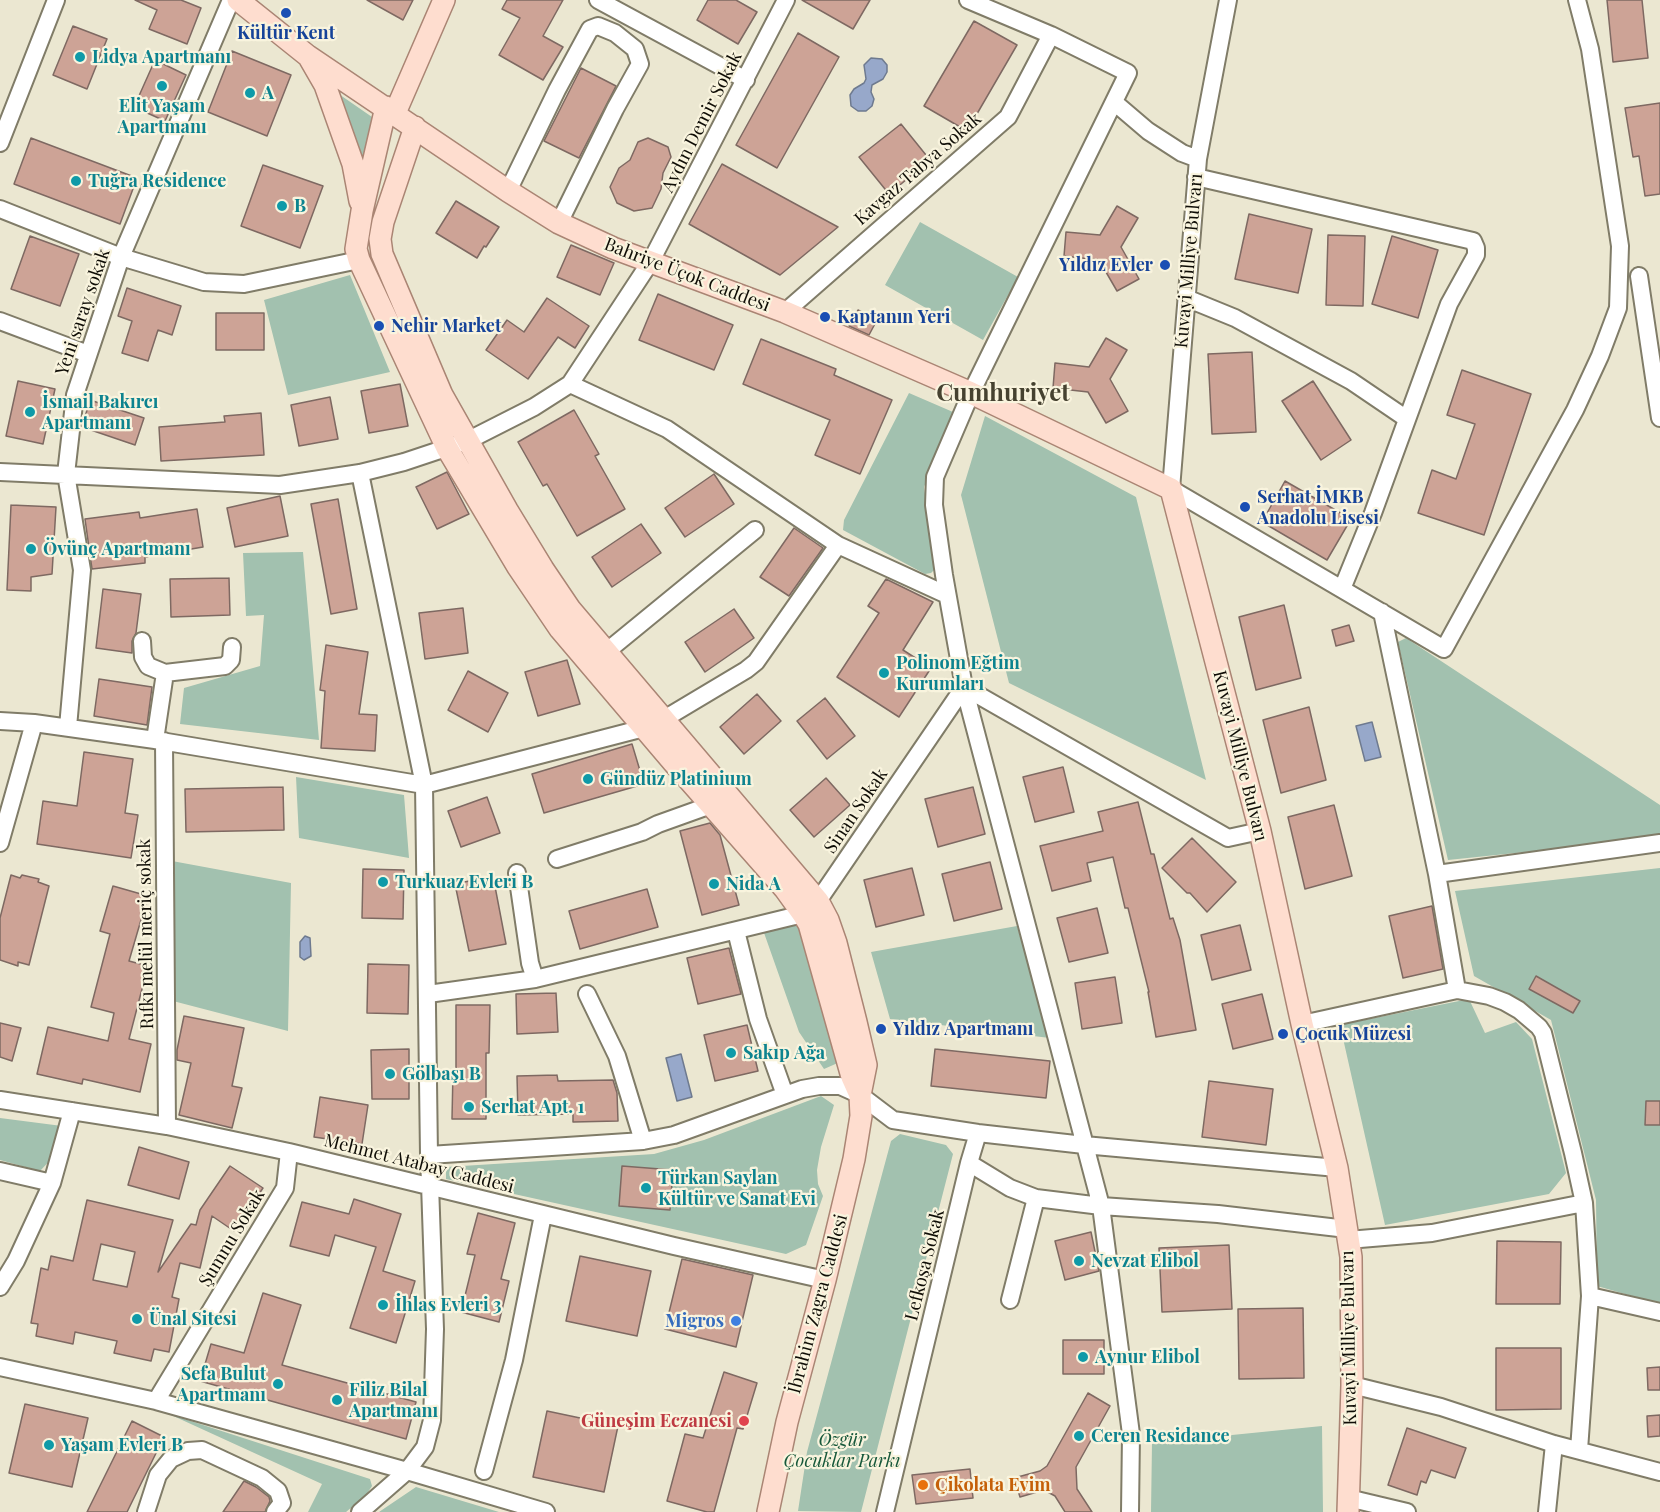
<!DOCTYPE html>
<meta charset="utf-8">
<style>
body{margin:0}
canvas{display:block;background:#ebe7d1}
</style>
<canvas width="1660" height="1512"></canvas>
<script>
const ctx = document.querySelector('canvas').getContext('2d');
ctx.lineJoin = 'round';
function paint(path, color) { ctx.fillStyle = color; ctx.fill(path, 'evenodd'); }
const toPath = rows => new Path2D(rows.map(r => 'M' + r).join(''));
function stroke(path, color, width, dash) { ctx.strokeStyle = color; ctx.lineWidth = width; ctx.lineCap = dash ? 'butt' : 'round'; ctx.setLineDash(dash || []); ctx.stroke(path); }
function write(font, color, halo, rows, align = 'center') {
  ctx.font = font + ' "Playfair Display",serif'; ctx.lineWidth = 4.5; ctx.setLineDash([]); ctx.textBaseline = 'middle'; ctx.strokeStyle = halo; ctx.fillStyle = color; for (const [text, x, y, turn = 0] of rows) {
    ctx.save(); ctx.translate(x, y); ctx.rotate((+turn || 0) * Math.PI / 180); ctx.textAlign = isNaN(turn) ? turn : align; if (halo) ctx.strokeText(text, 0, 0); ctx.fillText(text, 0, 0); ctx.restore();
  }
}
const green = toPath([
 [333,90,372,117,361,177],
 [920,222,1018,277,983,340,885,285],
 [350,275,390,372,288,395,264,300],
 [909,393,953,412,924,487,936,568,931,573,925,574,843,530,844,520],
 [985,416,1136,497,1206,780,1009,683,961,495],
 [303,552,319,740,180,724,184,688,260,666,264,615,246,616,243,553],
 [1406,638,1660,805,1660,838,1448,860,1398,642],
 [296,777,404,795,409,858,299,838],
 [172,861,291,883,288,1031,173,1001],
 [1660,868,1660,1304,1597,1286,1596,1200,1551,1020,1474,976,1455,891],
 [802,925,840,1062,824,1069,799,1032,763,930],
 [1017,926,1050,1038,890,1019,871,952],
 [1469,999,1485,1033,1516,1022,1532,1039,1566,1173,1549,1194,1385,1225,1340,1025],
 [821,1096,834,1105,821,1147,817,1170,818,1184,823,1196,806,1245,786,1254,446,1179,446,1167,654,1154,704,1140],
 [0,1118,62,1126,56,1154,40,1171,0,1160],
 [900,1134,946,1145,953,1154,861,1512,798,1511,807,1452,891,1141],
 [169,1414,370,1479,372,1486,366,1495,346,1512,308,1512,322,1484],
 [1322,1426,1323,1512,1151,1512,1152,1443],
 [416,1487,499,1512,379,1512]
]);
const water = toPath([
 [871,58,882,59,887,65,887,72,883,79,872,85,871,92,874,99,872,106,866,111,858,111,851,106,850,95,854,89,864,83,866,79,864,65,871,58],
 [1372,722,1381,757,1365,761,1356,726,1372,722],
 [305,936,310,938,311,956,304,960,300,957,300,942,305,936],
 [681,1054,692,1097,677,1101,666,1058,681,1054]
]);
const building = toPath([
 [135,0,181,0,201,8,187,44,149,29,157,10,135,0],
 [367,0,413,0,403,20,367,0],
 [507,0,563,0,543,36,563,47,543,80,499,55,520,18,502,9,507,0],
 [708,0,736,0,757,12,738,44,697,20,708,0],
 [802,0,870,0,853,29,802,0],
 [1607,0,1642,0,1648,58,1613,62,1607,0],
 [974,21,1017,45,967,131,924,106,974,21],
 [73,26,107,39,87,89,53,75,73,26],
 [798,33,839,57,777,168,736,145,798,33],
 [232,51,291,75,267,136,208,112,232,51],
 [155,60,186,75,165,121,134,107,155,60],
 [581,68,616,86,579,158,544,141,581,68],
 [1660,103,1660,194,1645,196,1639,156,1633,157,1625,108,1660,103],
 [901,124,930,160,889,194,859,157,901,124],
 [31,138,137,178,120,224,14,184,31,138],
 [648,138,668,147,671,157,663,173,661,189,652,208,634,211,617,203,610,187,619,168,630,160,638,142,648,138],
 [722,164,801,207,838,227,780,275,689,224,722,164],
 [263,165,323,186,300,248,241,226,263,165],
 [456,201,499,227,486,247,484,246,477,258,436,233,456,201],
 [1117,206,1138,218,1121,247,1139,279,1117,291,1099,260,1064,256,1066,232,1100,235,1117,206],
 [1249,214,1312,229,1298,293,1235,279,1249,214],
 [1328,235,1365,236,1363,306,1326,305,1328,235],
 [30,236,79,254,60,306,11,289,30,236],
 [1392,236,1438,250,1418,318,1372,304,1392,236],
 [571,245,614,263,600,295,557,277,571,245],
 [127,288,181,306,172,335,158,330,148,361,122,353,132,321,118,316,127,288],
 [658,294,733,325,714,370,639,340,658,294],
 [547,298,589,326,575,348,558,337,528,379,486,350,507,320,524,332,547,298],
 [858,310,877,320,869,335,849,326,858,310],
 [216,313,264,313,264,350,216,350,216,313],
 [1106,338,1127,350,1110,379,1128,411,1106,423,1088,392,1053,388,1055,363,1089,367,1106,338],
 [761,339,836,369,834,375,892,400,860,474,815,455,830,420,743,384,761,339],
 [1252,352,1256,432,1212,434,1208,354,1252,352],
 [1462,370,1531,394,1484,535,1418,513,1432,470,1456,479,1475,424,1447,415,1462,370],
 [18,381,55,389,43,444,6,436,18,381],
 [1313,381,1351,440,1321,460,1282,401,1313,381],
 [400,384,408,426,369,433,361,391,400,384],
 [330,397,338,439,299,446,291,405,330,397],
 [90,400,144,418,135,445,82,427,90,400],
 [574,410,599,454,595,456,625,509,577,536,547,484,543,486,518,442,574,410],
 [261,413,264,455,161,461,159,427,225,422,224,416,261,413],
 [447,472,469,514,437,529,416,487,447,472],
 [714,474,734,504,685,537,665,508,714,474],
 [1285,481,1351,519,1327,560,1262,522,1285,481],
 [280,496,288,536,235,547,227,508,280,496],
 [338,499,357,609,331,614,311,504,338,499],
 [11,505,56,507,52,574,31,577,31,591,7,590,11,505],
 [197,509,203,547,145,557,145,563,92,569,85,519,139,512,140,518,197,509],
 [641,524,661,553,612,587,592,557,641,524],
 [794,528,823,548,789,596,760,577,794,528],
 [229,578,230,615,171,617,170,579,229,578],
 [886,579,933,602,903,650,931,668,899,717,837,677,879,613,868,606,886,579],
 [103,589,141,594,136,633,132,641,132,653,96,648,103,589],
 [1284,605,1301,678,1256,690,1239,617,1284,605],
 [463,608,468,653,425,659,419,613,463,608],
 [734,609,754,638,705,672,685,642,734,609],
 [1349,625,1354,641,1336,646,1332,630,1349,625],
 [326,645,368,652,359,714,377,715,375,751,321,748,325,691,320,690,326,645],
 [567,660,580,704,538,716,525,672,567,660],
 [468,671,508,693,488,732,448,710,468,671],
 [99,679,152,687,147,725,94,716,99,679],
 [757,694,781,721,744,754,720,727,757,694],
 [825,698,855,736,827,759,797,721,825,698],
 [1309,707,1326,780,1281,793,1263,720,1309,707],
 [632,744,644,784,544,813,532,774,632,744],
 [84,752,133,759,125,813,138,815,131,858,37,844,43,801,77,806,84,752],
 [1063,767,1074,812,1035,822,1023,777,1063,767],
 [826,778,850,805,814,837,790,810,826,778],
 [283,787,284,830,186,832,185,789,283,787],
 [973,787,985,834,938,847,925,799,973,787],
 [487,797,500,833,461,847,448,811,487,797],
 [1138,802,1151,854,1154,854,1170,919,1173,918,1180,940,1196,1030,1156,1037,1148,992,1149,992,1128,908,1125,908,1113,857,1087,863,1091,881,1052,891,1040,846,1103,831,1098,812,1138,802],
 [1334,805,1352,876,1305,889,1288,817,1334,805],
 [710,823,720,835,739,905,702,915,680,831,710,823],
 [1192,838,1236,882,1207,912,1190,893,1187,893,1162,868,1192,838],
 [990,862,1002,909,954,921,942,874,990,862],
 [912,868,924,915,876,927,864,880,912,868],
 [363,869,404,870,403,919,362,918,363,869],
 [11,875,20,878,22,875,39,879,38,882,49,886,29,965,18,962,18,966,0,960,0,918,11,875],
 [493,876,506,944,469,951,455,884,493,876],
 [113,886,148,896,129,961,148,966,129,1039,151,1044,140,1092,83,1079,82,1084,37,1074,48,1027,108,1041,114,1013,91,1007,110,934,100,931,113,886],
 [647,889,658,927,580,949,569,911,647,889],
 [1432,906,1443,969,1403,978,1389,916,1432,906],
 [1097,908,1108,953,1069,962,1057,918,1097,908],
 [1240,925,1251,970,1212,980,1201,935,1240,925],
 [729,948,741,994,698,1004,687,958,729,948],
 [368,964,409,965,408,1014,367,1013,368,964],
 [1536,976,1580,1001,1573,1013,1529,989,1536,976],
 [1115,977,1122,1023,1082,1029,1075,983,1115,977],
 [556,993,558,1032,517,1034,516,994,556,993],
 [1262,994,1273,1039,1233,1049,1222,1004,1262,994],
 [456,1005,490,1005,489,1053,486,1053,486,1119,452,1119,453,1071,456,1071,456,1005],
 [184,1016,244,1028,232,1086,242,1088,232,1128,179,1115,191,1063,177,1060,177,1050,184,1016],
 [0,1023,21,1028,12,1061,0,1057,0,1023],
 [747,1025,758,1071,715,1081,704,1035,747,1025],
 [409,1049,409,1099,372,1099,371,1050,409,1049],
 [935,1049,1050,1061,1046,1098,931,1086,935,1049],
 [557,1075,558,1081,613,1080,617,1093,618,1121,573,1122,573,1114,518,1115,517,1076,557,1075],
 [1209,1081,1273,1089,1266,1145,1202,1137,1209,1081],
 [320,1097,368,1105,362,1144,314,1137,320,1097],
 [1646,1101,1660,1101,1660,1125,1645,1125,1646,1101],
 [139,1147,189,1162,179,1199,128,1185,139,1147],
 [230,1166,263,1188,234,1231,212,1216,200,1268,180,1263,172,1297,179,1299,169,1352,154,1349,151,1361,114,1353,117,1341,98,1337,75,1332,73,1344,36,1336,38,1324,31,1323,41,1268,48,1270,51,1256,73,1261,87,1200,173,1220,158,1272,191,1224,196,1225,200,1210,230,1166],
 [101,1244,135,1252,127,1287,93,1280,101,1244],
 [622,1166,673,1170,670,1210,619,1206,622,1166],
 [354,1199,401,1214,383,1271,415,1281,396,1343,350,1328,376,1247,335,1235,329,1256,290,1246,302,1202,349,1214,354,1199],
 [478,1213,515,1223,501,1279,509,1281,499,1322,461,1312,475,1255,467,1254,478,1213],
 [1091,1232,1099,1271,1065,1280,1055,1241,1091,1232],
 [1497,1241,1561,1242,1560,1304,1496,1304,1497,1241],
 [1229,1245,1232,1309,1162,1312,1159,1248,1229,1245],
 [580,1256,651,1271,637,1336,566,1321,580,1256],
 [682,1259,753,1275,736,1347,665,1329,682,1259],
 [263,1293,301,1305,282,1365,416,1402,406,1439,200,1381,211,1344,244,1353,263,1293],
 [1303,1308,1304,1378,1239,1379,1238,1309,1303,1308],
 [1063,1340,1104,1340,1104,1374,1063,1374,1063,1340],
 [1496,1348,1561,1348,1561,1409,1496,1410,1496,1348],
 [1660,1367,1660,1390,1648,1390,1647,1368,1660,1367],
 [724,1372,757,1383,743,1429,737,1428,714,1512,707,1512,667,1501,685,1434,703,1438,724,1372],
 [1088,1393,1110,1406,1076,1467,1077,1489,1092,1512,1065,1512,1055,1496,1044,1490,1020,1497,1014,1478,1040,1471,1047,1466,1088,1393],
 [25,1404,88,1418,72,1487,9,1473,25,1404],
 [547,1411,618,1426,604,1492,533,1477,547,1411],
 [1660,1415,1660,1436,1648,1437,1647,1416,1660,1415],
 [132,1421,164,1437,127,1512,87,1512,132,1421],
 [1407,1428,1466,1448,1455,1478,1431,1470,1426,1483,1421,1481,1417,1495,1388,1485,1407,1428],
 [970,1469,973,1498,916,1504,912,1475,970,1469],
 [244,1481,256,1487,269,1497,270,1501,265,1512,223,1512,244,1481]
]);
const minor = toPath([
 [598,0,746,80],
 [968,0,1051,35,1128,73,971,393,935,477,934,505,944,575,964,687,1101,1206,1131,1434,1130,1512],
 [1228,0,1198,159,1171,489,1444,649,1575,410,1600,356,1618,308,1620,246,1590,49,1577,0],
 [1114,102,1148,131,1182,153,1198,159],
 [0,143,56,0],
 [1196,177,1473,241,1476,248,1476,255,1449,304,1373,513,1342,589],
 [508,191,557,90,590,29,598,26,615,33,635,49,640,64,615,109,559,223],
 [0,209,121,257,204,282,244,284,359,260],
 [1639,276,1660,418],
 [1186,298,1235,318,1351,381,1407,419],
 [785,312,1008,117,1051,35],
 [0,321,88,354],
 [570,384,667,429,838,545,947,595],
 [0,472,280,485,360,473,404,462,467,441,534,407,570,384,651,261,786,0],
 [360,473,424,785,429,1155,435,1329,432,1420,425,1447,407,1471,360,1512],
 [1382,612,1437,874,1457,990,1489,996,1505,1002,1519,1010,1539,1027,1543,1033,1573,1153,1584,1203,1590,1296,1579,1450],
 [142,641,143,657,148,666,165,673,225,666,231,660,232,647],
 [606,652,755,530],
 [664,719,746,670,756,662,838,545],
 [0,721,34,723,155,740,424,785,644,728],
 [68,727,82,570,66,474,75,395,121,257,231,0],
 [155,740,165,673],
 [164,741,167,1126],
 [0,843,34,723],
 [557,859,642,832,658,824,711,805],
 [517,873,530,963,535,979],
 [1437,874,1660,843],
 [736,931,758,1019,785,1095],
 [428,994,535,979,803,914,818,901,964,687,1228,838,1260,831],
 [587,994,617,1056,643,1141],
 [1302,1024,1457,990],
 [0,1100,167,1126,289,1152,674,1246,825,1280],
 [429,1155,643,1141,674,1135,802,1089,819,1086,840,1086,860,1095,893,1120,978,1133,1084,1145,1337,1168],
 [969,1163,1010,1188,1036,1198,1101,1206,1218,1214,1347,1229],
 [0,1171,52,1183],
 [1348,1240,1432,1233,1584,1203],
 [0,1287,16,1261,52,1183,72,1111],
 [1590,1296,1660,1312],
 [1010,1300,1036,1198],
 [0,1367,156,1401,407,1471,546,1512],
 [1352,1385,1441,1407,1554,1444,1660,1472],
 [156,1401,285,1188,289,1152],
 [484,1471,514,1360,543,1215],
 [1348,1498,1407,1512],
 [146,1512,158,1475,171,1459,188,1451,202,1450,262,1478,278,1491,282,1503,275,1512],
 [885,1512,969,1163,978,1133],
 [1547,1512,1554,1444]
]);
const major = toPath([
 [238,0,308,56,508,191,559,223,613,248,785,312,971,393,1171,489,1260,831,1302,1024,1337,1168,1351,1257,1352,1385,1348,1512],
 [310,59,325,85,353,164,360,201],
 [386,107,362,211,356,249,359,260,447,448,518,567,560,629,673,762,785,889,803,914,809,924,852,1077,860,1095],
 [395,113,444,0],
 [415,127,383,222,380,239,382,254,442,395,507,510,543,569,570,609,818,901,828,920,836,943,856,1022,866,1065,860,1095,861,1116,854,1159,825,1280,787,1422,768,1512]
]);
const markers = [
 [286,13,6,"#1a4fb4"],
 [80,57,6,"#0f9aa8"],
 [162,86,6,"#0f9aa8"],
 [250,93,6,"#0f9aa8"],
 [76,181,6,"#0f9aa8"],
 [282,206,6,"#0f9aa8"],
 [1165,265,6,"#1a4fb4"],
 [825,317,6,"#1a4fb4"],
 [379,326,6,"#1a4fb4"],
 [30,412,6,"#0f9aa8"],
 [1245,507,6,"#1a4fb4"],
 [31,549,6,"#0f9aa8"],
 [884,673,6,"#0f9aa8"],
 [588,779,6,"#0f9aa8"],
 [383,882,6,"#0f9aa8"],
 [714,884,6,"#0f9aa8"],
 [881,1029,6,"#1a4fb4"],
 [1283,1034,6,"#1a4fb4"],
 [731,1053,6,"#0f9aa8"],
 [390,1074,6,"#0f9aa8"],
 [469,1107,6,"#0f9aa8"],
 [646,1188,6,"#0f9aa8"],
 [1079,1261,6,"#0f9aa8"],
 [383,1305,6,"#0f9aa8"],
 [137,1319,6,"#0f9aa8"],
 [736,1321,6,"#3f7fe0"],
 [1083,1357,6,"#0f9aa8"],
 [278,1384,6,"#0f9aa8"],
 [337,1400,6,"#0f9aa8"],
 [744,1421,6,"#e0444e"],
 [1079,1436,6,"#0f9aa8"],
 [49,1445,6,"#0f9aa8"],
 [923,1485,6,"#e8710a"]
];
const transitNames = [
 ["Kültür Kent",286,33,"center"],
 ["Yıldız Evler",1153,265,"right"],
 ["Kaptanın Yeri",837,317],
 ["Nehir Market",391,326],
 ["Serhat İMKB",1257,497],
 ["Anadolu Lisesi",1257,518],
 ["Yıldız Apartmanı",893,1029],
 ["Çocuk Müzesi",1295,1034]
];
const cultureNames = [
 ["Lidya Apartmanı",92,57],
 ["A",262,93],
 ["Elit Yaşam",162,106,"center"],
 ["Apartmanı",162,127,"center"],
 ["Tuğra Residence",88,181],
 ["B",294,206],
 ["İsmail Bakırcı",42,402],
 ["Apartmanı",42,423],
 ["Övünç Apartmanı",43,549],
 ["Polinom Eğtim",896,663],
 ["Kurumları",896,684],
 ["Gündüz Platinium",600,779],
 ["Turkuaz Evleri B",395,882],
 ["Nida A",726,884],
 ["Sakıp Ağa",743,1053],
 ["Gölbaşı B",402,1074],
 ["Serhat Apt. 1",481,1107],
 ["Türkan Saylan",658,1178],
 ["Kültür ve Sanat Evi",658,1199],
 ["Nevzat Elibol",1091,1261],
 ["İhlas Evleri 3",395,1305],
 ["Ünal Sitesi",149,1319],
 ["Aynur Elibol",1095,1357],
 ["Sefa Bulut",266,1374,"right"],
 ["Apartmanı",266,1395,"right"],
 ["Filiz Bilal",349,1390],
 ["Apartmanı",349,1411],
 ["Ceren Residance",1091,1436],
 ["Yaşam Evleri B",61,1445]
];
const streetNames = [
 ["Aydın Demir Sokak",702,122,-63],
 ["Kavgaz Tabya Sokak",918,169,-41],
 ["Kuvayi Milliye Bulvarı",1189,261,-85],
 ["Bahriye Üçok Caddesi",687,275,21],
 ["Yeni saray sokak",83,312,-71],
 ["Kuvayi Milliye Bulvarı",1240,756,76],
 ["Sinan Sokak",856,811,-56],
 ["Rıfkı melül meriç sokak",146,934,-91],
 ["Mehmet Atabay Caddesi",419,1164,14],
 ["Şumnu Sokak",232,1238,-59],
 ["Lefkoşa Sokak",925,1265,-76],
 ["İbrahim Zagra Caddesi",818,1304,-75],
 ["Kuvayi Milliye Bulvarı",1349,1338,-91]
];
const shopNames = [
 ["Migros",724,1321]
];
const healthNames = [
 ["Güneşim Eczanesi",732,1421]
];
const parkNames = [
 ["Özgür",842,1440],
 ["Çocuklar Parkı",842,1461]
];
const foodNames = [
 ["Çikolata Evim",935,1485]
];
const districtNames = [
 ["Cumhuriyet",1003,394]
];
paint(green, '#a2c1af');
paint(water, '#97a8ca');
stroke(water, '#6e7a8f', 1.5);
paint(building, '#cda396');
stroke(building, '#7e6962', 1.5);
stroke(minor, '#807c68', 20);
stroke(major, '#aa8574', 24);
stroke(minor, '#fff', 16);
stroke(major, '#feddcf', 21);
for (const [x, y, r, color] of markers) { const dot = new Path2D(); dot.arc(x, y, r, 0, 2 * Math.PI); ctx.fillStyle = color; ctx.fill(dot); stroke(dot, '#f9f4de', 2); }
write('bold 18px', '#164399', '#f9f4de', transitNames, 'left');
write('bold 18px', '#0d838f', '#f9f4de', cultureNames, 'left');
write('18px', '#0f0d06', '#f9f4de', streetNames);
write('bold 18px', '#366cbe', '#f9f4de', shopNames, 'right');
write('bold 18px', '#be3a42', '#f9f4de', healthNames, 'right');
write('italic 18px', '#17583a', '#f9f4de', parkNames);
write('bold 18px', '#c56008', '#f9f4de', foodNames, 'left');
write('bold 24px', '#464230', '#f9f4de', districtNames);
</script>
